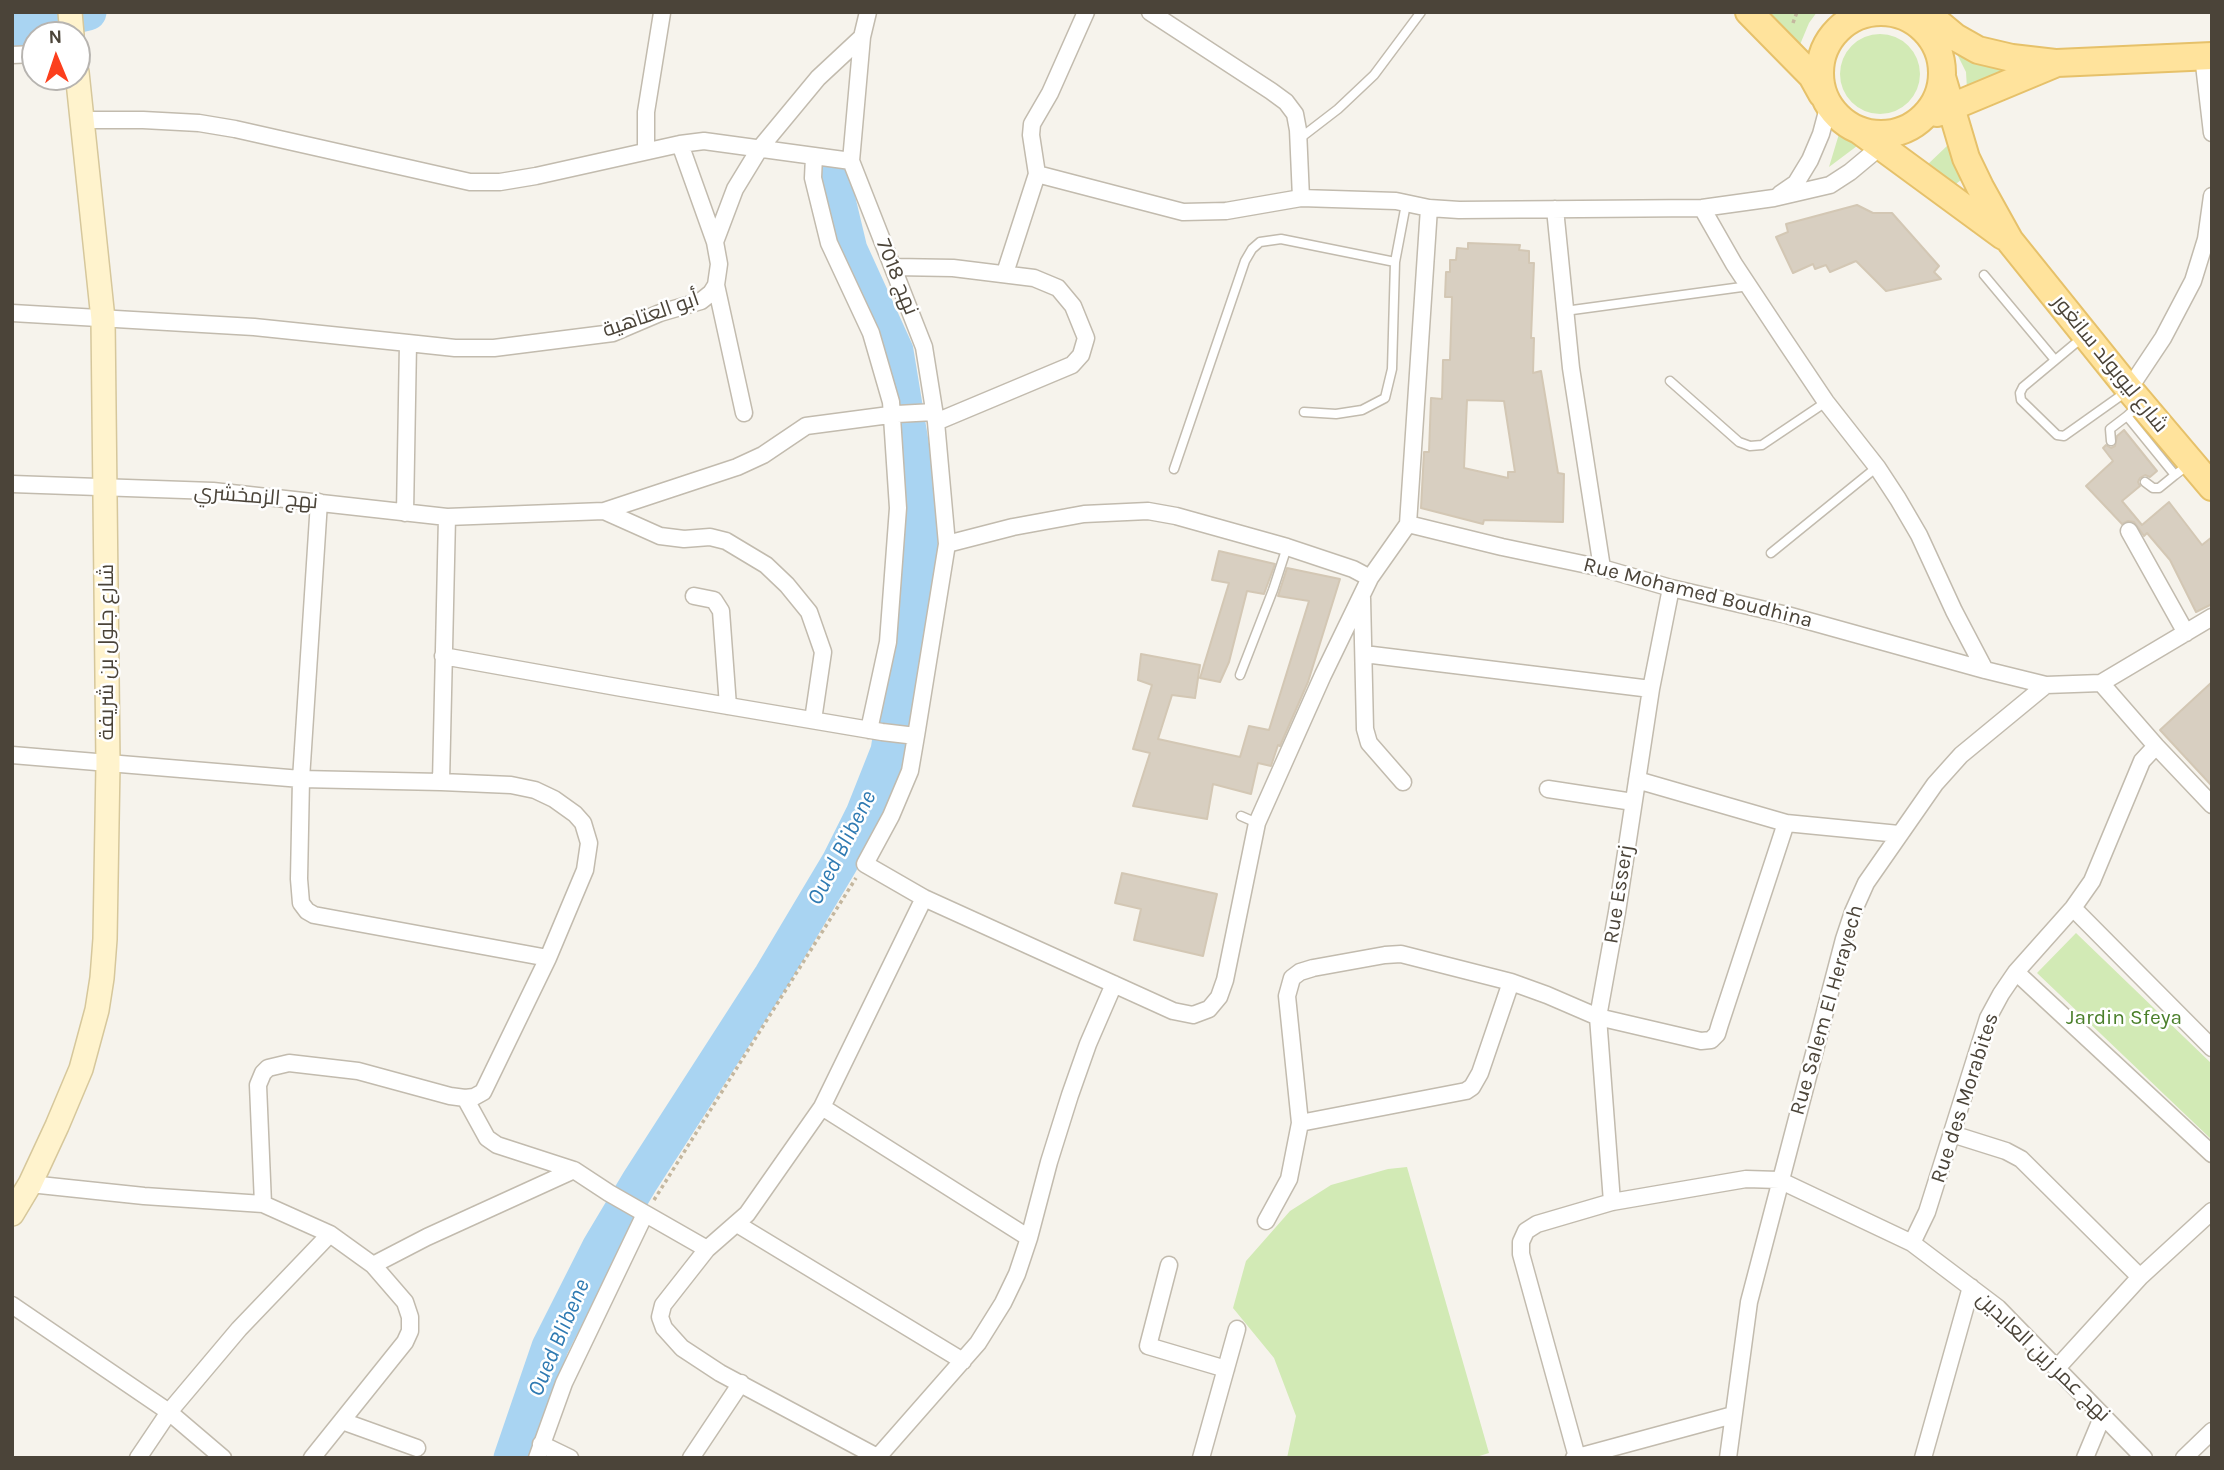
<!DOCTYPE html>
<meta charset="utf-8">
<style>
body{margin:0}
#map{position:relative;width:2224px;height:1470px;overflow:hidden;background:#f6f3ec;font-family:Karla,sans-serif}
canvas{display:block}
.frame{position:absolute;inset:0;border:14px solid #4b4439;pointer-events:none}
.north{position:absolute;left:21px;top:21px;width:70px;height:70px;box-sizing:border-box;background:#fff;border:2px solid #b7b4b0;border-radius:50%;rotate:358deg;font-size:19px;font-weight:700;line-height:28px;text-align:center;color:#4b4439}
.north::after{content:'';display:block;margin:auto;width:24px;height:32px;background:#fc3f1d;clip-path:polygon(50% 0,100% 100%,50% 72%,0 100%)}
</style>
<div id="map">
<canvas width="2224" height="1470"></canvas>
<div class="frame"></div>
<div class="north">N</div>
</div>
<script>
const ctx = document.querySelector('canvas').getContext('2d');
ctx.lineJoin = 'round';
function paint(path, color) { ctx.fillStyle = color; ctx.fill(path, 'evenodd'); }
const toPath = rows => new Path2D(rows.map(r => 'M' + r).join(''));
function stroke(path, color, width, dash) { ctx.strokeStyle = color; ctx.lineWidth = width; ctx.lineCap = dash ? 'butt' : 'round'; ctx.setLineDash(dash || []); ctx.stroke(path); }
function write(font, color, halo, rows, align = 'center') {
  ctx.font = font + ' Karla,Cairo,sans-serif'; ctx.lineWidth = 5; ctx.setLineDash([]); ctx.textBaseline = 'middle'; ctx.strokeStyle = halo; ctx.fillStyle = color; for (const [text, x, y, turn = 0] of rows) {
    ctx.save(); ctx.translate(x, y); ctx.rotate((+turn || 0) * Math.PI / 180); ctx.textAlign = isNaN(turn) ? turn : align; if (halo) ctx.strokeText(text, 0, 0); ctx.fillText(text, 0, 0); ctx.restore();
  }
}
const green = toPath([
 [1764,12,1817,12,1809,23,1799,47],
 '1840 74a40 40 0 1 1 80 0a40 40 0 1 1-80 0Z',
 [1955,50,2019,69,1967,89,1966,72],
 [1839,134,1857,146,1829,167],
 [1948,145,1961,180,1952,187,1926,166],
 [2076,933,2212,1064,2212,1140,2037,973],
 [1407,1167,1489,1453,1473,1458,1287,1458,1296,1416,1274,1358,1233,1308,1246,1261,1290,1211,1331,1185,1388,1169]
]);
const river = toPath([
 [12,30,88,12],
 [512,1458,550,1347,600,1248,640,1181,772,976,840,862,864,814,889,751,919,563,920,503,895,351,849,250,832,179]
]);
const building = toPath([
 [1857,205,1873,213,1892,213,1939,266,1934,272,1941,279,1886,291,1856,261,1830,272,1826,265,1815,269,1813,264,1793,273,1776,237,1788,232,1786,224,1857,205],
 [1468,243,1520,245,1519,250,1529,251,1529,263,1534,263,1531,338,1534,338,1533,373,1541,371,1558,473,1564,474,1563,522,1484,520,1483,524,1421,508,1424,452,1429,452,1431,398,1442,399,1443,360,1450,360,1452,297,1445,297,1446,272,1450,272,1450,260,1456,260,1457,248,1468,249,1468,243],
 [1467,400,1504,401,1515,472,1508,472,1508,478,1464,468,1467,400],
 [2124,430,2157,471,2150,477,2145,475,2140,478,2138,482,2140,486,2122,501,2142,525,2169,502,2202,545,2212,537,2212,604,2196,612,2170,560,2147,533,2144,536,2134,522,2128,521,2122,524,2086,486,2113,461,2103,448,2106,445,2111,448,2115,446,2117,436,2124,430],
 [1219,551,1275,564,1264,594,1247,591,1229,662,1220,682,1200,678,1229,583,1212,580,1219,551],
 [1287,568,1340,579,1308,682,1280,746,1278,745,1271,766,1258,763,1251,794,1213,784,1207,819,1133,806,1150,753,1133,749,1152,685,1138,680,1141,654,1200,665,1195,698,1172,695,1158,739,1240,757,1249,726,1269,730,1309,601,1278,596,1287,568],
 [2212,682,2212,786,2160,730,2212,682],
 [1122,873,1217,894,1203,956,1134,940,1141,909,1115,903,1122,873]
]);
const path = toPath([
 [1793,23,1797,12],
 [654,1200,856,878]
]);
const lane = toPath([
 [1299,139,1338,109,1374,75,1421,12],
 [1984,275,2055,360],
 [1565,311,1749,286],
 [2083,337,2023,387,2020,393,2021,400,2057,435,2064,436,2126,392],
 [1670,381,1739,442,1750,446,1762,445,1826,402],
 [2139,405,2127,416,2175,475,2188,465],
 [1304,412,1336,414,1362,410,1385,398,1392,369,1395,262,1406,204],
 [2111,441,2110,429,2127,416],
 [1174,469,1245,261,1252,249,1260,242,1281,239,1395,262],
 [2145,482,2153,488,2159,488,2175,475],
 [1771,553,1877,467],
 [1240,675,1273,590,1287,547],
 [1241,816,1257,823]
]);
const street = toPath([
 [868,12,862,37,851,161,924,347,936,422,947,544],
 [1150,12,1271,91,1286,102,1295,114,1298,130,1301,198],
 [12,55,35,54],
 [2203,56,2212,133],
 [83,120,143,120,199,123,235,129,470,182,500,182,536,176,680,144,704,141,851,161],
 [680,144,715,242],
 [646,151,646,112,662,13],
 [814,156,813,178,829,243,871,333,891,402,898,508,888,642,869,730],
 [1037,174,1183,212,1226,211,1301,198,1396,201,1429,208,1459,210,1702,208,1774,198,1830,185,1850,172,1898,132],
 [1780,194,1796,183,1810,160,1821,134,1829,104],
 [1702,208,1734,264,1785,341,1826,402,1877,467,1898,499,1919,535,1954,611,1985,670,2046,685],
 [1555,209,1571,368,1602,568],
 [894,267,953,268,1034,278,1058,288,1073,306,1086,338,1081,355,1072,365,936,422],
 [1005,273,1037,174,1031,135,1032,124,1050,93,1086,12],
 [716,285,744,413],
 [12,313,254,327,408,343,405,513],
 [408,343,455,348,494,348,613,333,660,313,701,301,711,293,716,285,719,264,715,242,735,189,760,148,818,78,862,37],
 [2129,389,2163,338,2193,281,2206,239,2212,196],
 [12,484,213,491,447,517,604,511,737,467,763,455,806,426,897,414,934,412],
 [604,511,660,536,684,539,710,537,726,541,766,565,787,585,809,612,823,652,813,720],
 [1408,524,1502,547,1602,568,1671,588,1787,615,1985,670],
 [2129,531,2186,633],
 [694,596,714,600,721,611,728,706],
 [1362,598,1365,729,1369,743,1403,782],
 [1364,654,1651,689],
 [443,656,622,688,882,732,916,736,947,544,1013,527,1084,514,1148,511,1176,516,1287,547,1353,569,1370,578],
 [2101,683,2156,746,2212,805],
 [916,736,910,771,891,816,865,864,924,898,1173,1011,1193,1015,1209,1009,1219,997,1225,980,1257,823,1323,675,1370,578,1408,524,1429,208],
 [12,755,301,779,441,782,511,785,535,790,554,799,575,814,583,823,589,843,585,870,548,958],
 [1637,780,1786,823,1899,834],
 [441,782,447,517],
 [1548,789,1633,802],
 [2073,908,2212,1048],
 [2016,972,2212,1154],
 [465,1098,487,1138,497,1145,574,1170],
 [822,1107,1029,1238],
 [1300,1123,1466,1091,1472,1087,1480,1073,1511,982],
 [1952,1134,2006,1151,2021,1159,2140,1277],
 [30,1184,144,1196,263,1204,330,1234,373,1265,405,1302,410,1317,410,1331,405,1342,312,1458],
 [1612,1202,1598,1017,1617,912,1651,689,1671,588],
 [263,1204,258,1085,263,1073,268,1068,289,1063,358,1071,450,1096,465,1098,474,1097,483,1092,548,958,314,915,307,911,301,903,299,879,301,779,319,502],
 [1266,1221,1289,1179,1300,1123,1287,996,1292,978,1300,972,1313,968,1385,955,1401,954,1511,982,1547,995,1598,1017,1701,1041,1711,1040,1717,1034,1720,1024,1786,823],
 [737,1224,963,1361],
 [1912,1243,1927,1212,1988,1018,2001,994,2016,972,2073,908,2092,881,2142,761,2156,746],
 [707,1249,747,1214,822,1107,924,898],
 [373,1265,427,1237,574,1170,609,1193,707,1249,663,1305,660,1317,664,1328,682,1348,720,1373,879,1458],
 [1169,1265,1148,1346,1226,1369],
 [12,1305,169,1412,223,1458],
 [2057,1368,2140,1277,2212,1211],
 [342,1421,417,1448],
 [541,1444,570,1458],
 [1577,1457,1521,1254,1521,1242,1526,1231,1537,1224,1612,1202,1746,1179,1779,1180,1912,1243,1998,1308,2144,1458],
 [138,1458,169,1412,239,1329,330,1234],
 [537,1458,564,1383,645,1214],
 [691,1458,741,1383],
 [877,1458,978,1343,1003,1303,1017,1274,1029,1238,1049,1162,1070,1095,1088,1044,1114,984],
 [1201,1458,1237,1329],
 [1574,1458,1733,1415],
 [1728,1458,1749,1302,1844,939,1853,912,1866,883,1935,784,1961,755,2046,685,2101,683,2212,617],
 [1923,1458,1971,1287],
 [2085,1458,2103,1415],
 [2184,1458,2212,1431]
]);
const secondary = toPath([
 [70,12,72,35],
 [12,1214,30,1184,57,1126,81,1069,97,1010,102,978,105,939,108,764,103,319,77,72]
]);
const primary = toPath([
 [1749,12,1812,76,1822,94],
 [1925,12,1955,37,1978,50,2012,58,2055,63],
 '1820 73a61 61 0 1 1 122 0a61 61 0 1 1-122 0Z',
 [1942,77,1966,158,1980,187,2010,241,2129,389,2212,487],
 [1937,113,2057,63,2212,56],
 [1860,131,2003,236]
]);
const streetNames = [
 ["نهج 7018",897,277,68],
 ["أبو العتاهية",651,315,-19],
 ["شارع ليوبولد سانغور",2110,364,51],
 ["نهج الزمخشري",256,497,5],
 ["Rue Mohamed Boudhina",1698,593,14],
 ["شارع جلول بن شريفة",107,652,-90],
 ["Rue Esserj",1619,894,-81],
 ["Rue Salem El Herayech",1827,1010,-74],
 ["Rue des Morabites",1965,1098,-72],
 ["نهج عمر زين العابدين",2043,1357,44]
];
const parkNames = [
 ["Jardin Sfeya",2124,1018]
];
const waterNames = [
 ["Oued Blibene",842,848,-63],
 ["Oued Blibene",559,1338,-67]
];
paint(green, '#d2eab5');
stroke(river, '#a9d4f2', 37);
paint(building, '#d8cfc1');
stroke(building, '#d3c7b4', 2);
stroke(lane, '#c2bbae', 11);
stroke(street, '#c2bbae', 19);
stroke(secondary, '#d6c79b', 26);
stroke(primary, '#e6c16a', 30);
stroke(path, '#c4b79f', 3.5, [3.5, 3.5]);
stroke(lane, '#fff', 8);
stroke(street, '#fff', 16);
stroke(secondary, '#fff3cd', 23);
stroke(primary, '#ffe39c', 26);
write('21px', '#4b4439', '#fff', streetNames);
write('21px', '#4a7f2a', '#fff', parkNames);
write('italic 23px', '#2e7ab2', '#fff', waterNames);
</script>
